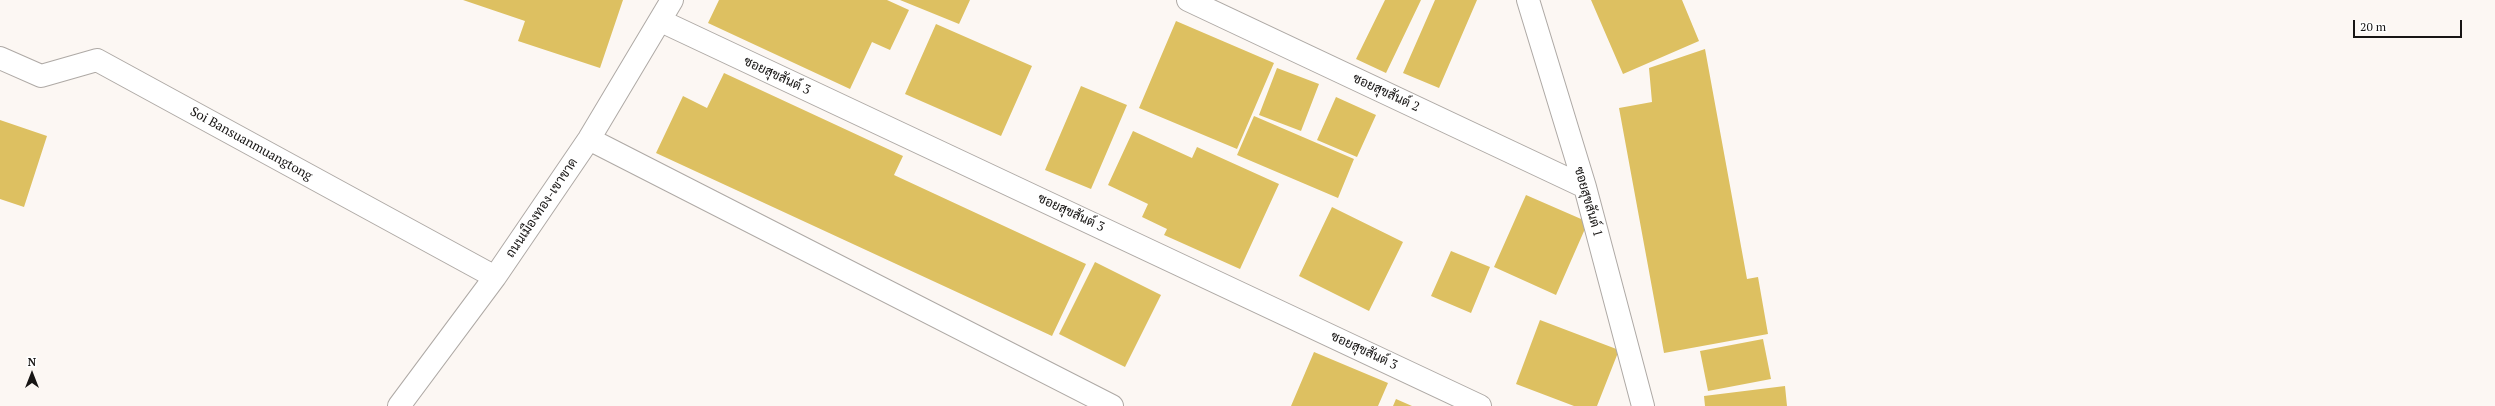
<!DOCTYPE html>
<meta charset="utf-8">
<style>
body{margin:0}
#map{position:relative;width:2495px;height:406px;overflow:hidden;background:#fcf7f3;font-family:"PT Serif",serif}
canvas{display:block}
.north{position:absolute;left:12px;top:354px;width:40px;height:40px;-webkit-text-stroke:3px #fff;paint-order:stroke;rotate:0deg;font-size:11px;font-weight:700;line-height:16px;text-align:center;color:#171514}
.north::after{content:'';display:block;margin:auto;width:14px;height:18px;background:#171514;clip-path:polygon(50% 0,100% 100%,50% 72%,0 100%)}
.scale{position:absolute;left:2353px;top:20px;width:109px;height:18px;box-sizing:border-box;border:2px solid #171514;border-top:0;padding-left:5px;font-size:12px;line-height:14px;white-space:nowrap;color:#171514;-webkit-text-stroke:3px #fff;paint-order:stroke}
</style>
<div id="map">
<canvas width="2495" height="406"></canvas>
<div class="north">N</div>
<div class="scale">20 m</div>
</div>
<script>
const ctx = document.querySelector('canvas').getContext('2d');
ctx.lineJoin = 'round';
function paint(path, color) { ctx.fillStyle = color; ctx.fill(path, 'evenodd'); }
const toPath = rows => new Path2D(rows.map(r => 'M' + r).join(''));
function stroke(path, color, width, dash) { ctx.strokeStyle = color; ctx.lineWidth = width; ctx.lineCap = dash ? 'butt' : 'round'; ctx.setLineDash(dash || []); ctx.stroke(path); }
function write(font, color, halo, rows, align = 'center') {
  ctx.font = font + ' "PT Serif",Sarabun,serif'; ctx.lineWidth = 3; ctx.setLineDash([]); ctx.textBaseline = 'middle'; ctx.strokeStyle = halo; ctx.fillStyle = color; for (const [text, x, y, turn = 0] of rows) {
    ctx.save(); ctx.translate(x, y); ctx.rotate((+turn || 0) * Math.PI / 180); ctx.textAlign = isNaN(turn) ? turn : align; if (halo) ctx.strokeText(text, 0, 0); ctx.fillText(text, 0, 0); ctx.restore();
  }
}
const building = toPath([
 [463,0,623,0,600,68,518,41,525,21],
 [719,0,887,0,909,10,890,50,872,42,850,89,708,23],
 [900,0,970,0,959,24],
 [1385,0,1421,0,1386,73,1356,59],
 [1435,0,1477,0,1439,88,1403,73],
 [1591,0,1682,0,1699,41,1623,74],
 [1176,21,1274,63,1237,149,1139,108],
 [936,24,1032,66,1001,136,905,94],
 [1705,49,1747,279,1758,277,1768,334,1664,353,1619,108,1652,102,1649,68],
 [1277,68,1319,84,1301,131,1259,115],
 [724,73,903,156,894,175,1086,264,1052,336,656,153,683,96,707,108],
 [1081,86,1127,105,1091,189,1045,170],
 [1336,97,1376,115,1357,157,1317,140],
 [1254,116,1354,159,1338,198,1237,155],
 [0,120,47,136,24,207,0,199],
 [1133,131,1192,158,1197,147,1279,184,1240,269,1164,235,1167,229,1142,217,1148,204,1108,185],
 [1526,195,1588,222,1556,295,1494,267],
 [1332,207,1403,242,1369,311,1299,276],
 [1451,251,1490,267,1471,313,1431,296],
 [1095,262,1161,295,1125,367,1059,334],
 [1540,320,1619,350,1597,406,1574,406,1516,384],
 [1763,339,1771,379,1708,391,1700,351],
 [1314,352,1388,383,1378,406,1291,406],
 [1785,386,1787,406,1705,406,1704,396],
 [1396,399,1412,406,1393,406]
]);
const minor = toPath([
 [1188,0,1585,187],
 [1528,0,1585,187,1643,406],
 [661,21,1480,406],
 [0,58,41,76,97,60,495,277],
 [589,139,1112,406],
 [399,406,495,277,589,139,672,0]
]);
const streetNames = [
 ["ซอยสุขสันต์ 3",777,76,25],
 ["ซอยสุขสันต์ 2",1386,93,25],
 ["Soi Bansuanmuangtong",251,144,29],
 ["ซอยสุขสันต์ 1",1588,202,74],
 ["ถนนเมืองทอง-เขาขาด",542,208,-56],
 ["ซอยสุขสันต์ 3",1071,213,25],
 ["ซอยสุขสันต์ 3",1364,351,25]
];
paint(building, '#ddc061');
stroke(minor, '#aea9a5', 24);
stroke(minor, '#fff', 22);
write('13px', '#171514', '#fff', streetNames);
</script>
